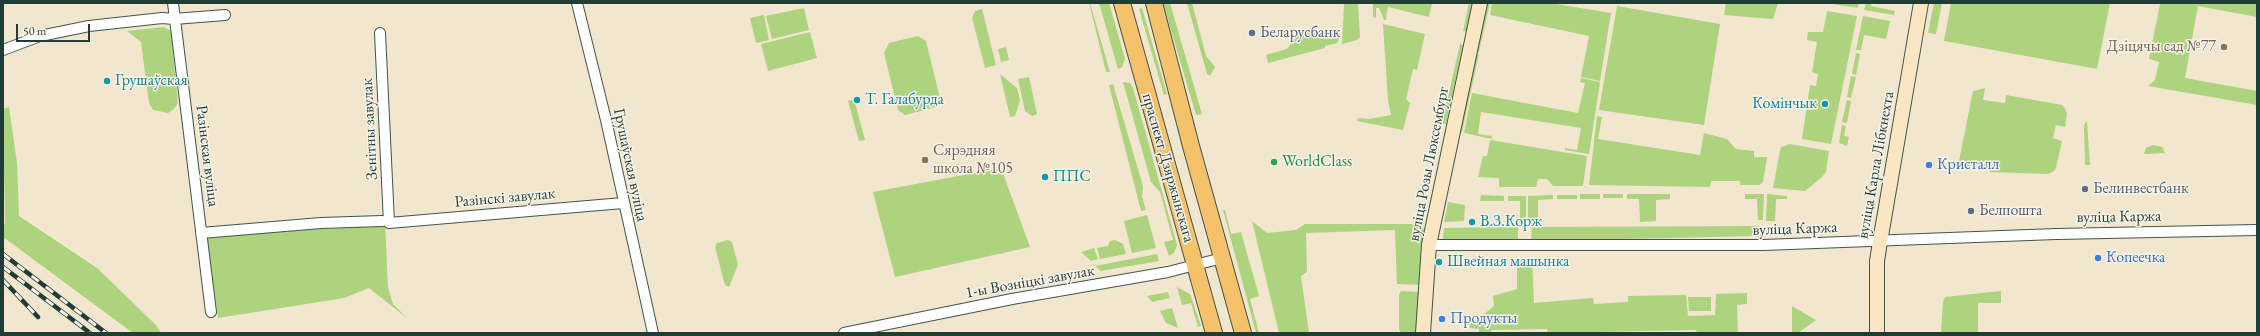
<!DOCTYPE html>
<meta charset="utf-8">
<style>
body{margin:0}
#map{position:relative;width:2260px;height:336px;overflow:hidden;background:#f2e6ce;font-family:"EB Garamond",serif}
canvas{display:block}
.frame{position:absolute;inset:0;border:4px solid #1f3d34;pointer-events:none}
.scale{position:absolute;left:16px;top:24px;width:74px;height:18px;box-sizing:border-box;border:2px solid #1f3d34;border-top:0;padding-left:5px;font-size:12px;line-height:14px;white-space:nowrap;color:#1f3d34;-webkit-text-stroke:3px #f7f3e8;paint-order:stroke}
</style>
<div id="map">
<canvas width="2260" height="336"></canvas>
<div class="frame"></div>
<div class="scale">50 m</div>
</div>
<script>
const ctx = document.querySelector('canvas').getContext('2d');
ctx.lineJoin = 'round';
function paint(path, color) { ctx.fillStyle = color; ctx.fill(path, 'evenodd'); }
const toPath = rows => new Path2D(rows.map(r => 'M' + r).join(''));
function stroke(path, color, width, dash) { ctx.strokeStyle = color; ctx.lineWidth = width; ctx.lineCap = dash ? 'butt' : 'round'; ctx.setLineDash(dash || []); ctx.stroke(path); }
function write(font, color, halo, rows, align = 'center') {
  ctx.font = font + ' "EB Garamond",serif'; ctx.lineWidth = 3; ctx.setLineDash([]); ctx.textBaseline = 'middle'; ctx.strokeStyle = halo; ctx.fillStyle = color; for (const [text, x, y, turn = 0] of rows) {
    ctx.save(); ctx.translate(x, y); ctx.rotate((+turn || 0) * Math.PI / 180); ctx.textAlign = isNaN(turn) ? turn : align; if (halo) ctx.strokeText(text, 0, 0); ctx.fillText(text, 0, 0); ctx.restore();
  }
}
const green = toPath([
 [1089,3,1090,3,1110,72,1106,72],
 [1099,3,1109,3,1125,59,1122,67,1118,69],
 [1163,3,1170,3,1202,114,1196,115],
 [1187,3,1192,3,1206,56,1215,67,1210,76,1207,74],
 [1333,3,1358,3,1360,37,1357,40,1342,44,1344,4],
 [1373,3,1432,3,1429,17,1388,7,1386,20,1384,20,1379,8,1376,8,1376,18,1373,17],
 [1469,3,1473,3,1467,32,1463,31],
 [1485,3,1490,3,1479,52,1475,51],
 [1492,3,1550,3,1611,13,1600,81,1581,77,1589,36,1490,15],
 [1726,3,1778,3,1773,19,1724,15],
 [1826,3,1859,3,1858,8],
 [1866,3,1871,3,1871,6,1895,11,1894,15,1864,10],
 [1934,3,1942,3,1936,34,1928,33],
 [1951,3,2110,3,2097,69,1944,41],
 [2257,3,2257,17,2198,6,2185,78,2257,91,2257,105,2148,86,2155,80,2159,62,2149,59,2160,4],
 [1617,6,1720,24,1704,125,1599,110],
 [804,8,809,30,772,39,766,16],
 [1142,8,1167,94,1164,95,1139,9],
 [982,9,996,65,985,68,972,18,975,11],
 [1827,11,1857,16,1831,144,1802,139,1810,85,1816,86,1818,74,1812,72,1817,42,1807,40,1808,32,1823,32],
 [764,15,769,40,756,43,750,18],
 [1863,16,1890,21,1886,39,1864,35,1861,50,1856,50],
 [1383,24,1425,34,1417,70,1413,69,1406,99,1410,103,1403,130,1357,121,1358,118,1369,119,1391,115,1388,100],
 [164,27,171,31,178,103,174,109,168,113,153,110,149,103,141,42,127,31],
 [1301,31,1340,34,1340,37,1337,43,1325,46,1325,48,1268,63,1266,55,1287,49],
 [810,32,817,58,768,71,761,44],
 [918,36,926,41,940,98,936,107,905,115,898,110,884,53,889,43],
 [1460,44,1463,45,1446,124,1442,124],
 [1006,47,1009,60,1001,62,998,49],
 [1475,53,1479,54,1462,132,1458,131],
 [1856,53,1860,54,1856,75,1852,74],
 [1000,74,1017,88,1020,100,1015,116,1010,117],
 [1851,76,1856,77,1851,98,1847,97],
 [1029,77,1037,114,1032,116,1025,111,1018,79],
 [1581,78,1600,82,1589,154,1565,150,1565,148,1577,150,1581,128,1481,112,1478,134,1492,136,1492,139,1464,133,1472,93,1578,113,1585,83,1580,82],
 [1123,82,1130,83,1133,88,1177,245,1174,253,1169,256,1164,242,1173,240,1160,192,1151,182],
 [1113,84,1143,186,1142,197,1146,210,1141,211,1109,85],
 [1985,88,1983,100,2005,103,2006,95,2062,105,2065,108,2067,114,2065,127,2056,125,2053,138,2062,141,2056,168,2054,171,2048,174,1990,172,1990,166,1958,166,1973,91],
 [854,99,865,140,859,141,848,101],
 [1847,100,1851,101,1847,123,1842,122],
 [9,107,17,163,19,216,97,268,156,325,161,333,133,333,3,237,3,225,5,223,3,109],
 [1597,116,1602,117,1598,139,1700,155,1704,133,1727,139,1736,149,1754,151,1754,157,1767,157,1763,182,1759,185,1740,185,1740,181,1711,181,1710,187,1589,185],
 [2087,121,2090,165,2085,165,2084,125],
 [1842,125,1846,126,1844,136,1849,137,1847,146,1839,143],
 [1490,140,1587,156,1583,186,1553,186,1547,179,1538,179,1536,187,1499,187,1499,178,1478,177,1483,156,1487,156],
 [1790,144,1829,151,1826,172,1822,177,1805,191,1773,188,1780,151,1781,147],
 [2153,145,2162,147,2165,153,2144,154,2146,148],
 [1001,168,1030,247,895,277,873,192],
 [1580,194,1600,194,1600,199,1580,199],
 [1603,194,1623,194,1623,198,1603,198],
 [1627,194,1670,194,1670,199,1656,200,1656,221,1640,222,1639,199,1627,199],
 [1745,194,1764,194,1763,220,1758,220,1757,199,1745,199],
 [1767,194,1787,196,1787,199,1776,199,1775,221,1766,221],
 [1481,195,1504,196,1504,201,1480,201],
 [1553,195,1553,199,1538,200,1538,222,1528,222,1528,196],
 [1557,195,1577,195,1577,199,1557,199],
 [1508,196,1526,196,1526,222,1520,222,1520,201,1508,201],
 [1448,202,1465,205,1464,221,1444,222],
 [1223,210,1225,210,1231,234,1241,232,1259,296,1250,299,1259,333,1256,333],
 [1147,215,1156,248,1132,253,1124,221],
 [385,220,388,288,393,304,408,319,369,288,344,298,218,318,206,236,383,225],
 [1252,221,1267,233,1296,230,1305,224,1411,224,1429,231,1422,285,1397,284,1395,230,1306,233,1307,272,1301,276,1309,333,1279,333],
 [1760,226,1759,236,1531,241,1532,227],
 [1518,227,1518,241,1446,242,1443,239,1444,228],
 [728,240,732,242,738,265,729,287,725,285,715,247,717,243],
 [1115,240,1123,244,1126,254,1100,259,1097,248,1108,246,1110,241],
 [1094,248,1098,259,1091,261,1081,252],
 [1157,254,1159,261,1101,271,1095,266],
 [1517,260,1532,260,1534,303,1593,298,1594,304,1628,302,1628,296,1686,295,1688,316,1715,315,1716,294,1747,293,1747,304,1737,305,1738,332,1746,333,1697,333,1696,330,1548,333,1547,329,1491,330,1491,333,1479,333,1479,329,1470,328,1469,320,1477,320,1494,306,1493,296,1517,289],
 [1177,287,1190,294,1201,326,1198,327,1191,303,1182,305],
 [1401,291,1422,292,1420,333,1402,333,1399,330,1399,295],
 [2001,291,2001,303,1978,303,1978,333,1941,333,1943,302,1945,297],
 [1168,292,1170,298,1152,302,1147,296],
 [1688,297,1711,297,1711,311,1689,311],
 [1792,306,1816,320,1798,333,1792,333],
 [1172,308,1178,328,1166,323,1160,311]
]);
const street = toPath([
 [173,3,211,312],
 [577,3,606,120,653,333],
 [380,33,389,223,623,203],
 [3,50,40,36,89,26,162,18,174,19,225,15],
 [201,233,321,223,382,221],
 [1429,245,1763,245,2056,234,2257,230],
 [844,333,1012,299,1168,272,1222,258]
]);
const secondary = toPath([
 [1423,333,1429,245,1480,3],
 [1877,333,1877,261,1880,242,1921,3]
]);
const primary = toPath([
 [1122,3,1214,333],
 [1154,3,1191,146,1243,333]
]);
const rail = toPath([
 [3,254,106,333],
 [3,267,90,333],
 [3,280,38,317]
]);
const markers = [
 [1252,33,4,"#5c6f8a"],
 [2224,47,4,"#8d6e63"],
 [107,81,4,"#0f9aa8"],
 [857,100,4,"#0f9aa8"],
 [1825,104,4,"#0f9aa8"],
 [925,160,4,"#8d6e63"],
 [1274,162,4,"#2e9e5b"],
 [1929,165,4,"#3f7fe0"],
 [1045,177,4,"#0f9aa8"],
 [2085,189,4,"#5c6f8a"],
 [1971,211,4,"#5c6f8a"],
 [1472,222,4,"#0f9aa8"],
 [2098,258,4,"#3f7fe0"],
 [1439,262,4,"#0f9aa8"],
 [1442,319,4,"#3f7fe0"]
];
const serviceNames = [
 ["Беларусбанк",1260,33],
 ["Белинвестбанк",2093,189],
 ["Белпошта",1979,211]
];
const educationNames = [
 ["Дзіцячы сад №77",2216,47],
 ["Сярэдняя",933,151,"left"],
 ["школа №105",933,169,"left"]
];
const cultureNames = [
 ["Грушаўская",115,81],
 ["Т. Галабурда",865,100],
 ["Комінчык",1817,104,"right"],
 ["ППС",1053,177],
 ["В.З.Корж",1480,222],
 ["Швейная машынка",1447,262]
];
const streetNames = [
 ["Зенітны завулак",370,129,-93],
 ["Разінская вуліца",207,156,83],
 ["вуліца Розы Люксембург",1429,164,-79],
 ["Грушаўская вуліца",630,165,78],
 ["вуліца Карла Лібкнехта",1876,165,-80],
 ["праспект Дзяржынскага",1168,168,74],
 ["Разінскі завулак",505,198,-5],
 ["вуліца Каржа",2119,217,-1],
 ["вуліца Каржа",1795,229,-2],
 ["1-ы Возніцкі завулак",1030,282,-10]
];
const leisureNames = [
 ["WorldClass",1282,162]
];
const shopNames = [
 ["Кристалл",1937,165],
 ["Копеечка",2106,258],
 ["Продукты",1450,319]
];
paint(green, '#add37e');
stroke(street, '#3f564b', 12);
stroke(secondary, '#3f564b', 16);
stroke(primary, '#3f564b', 18);
stroke(street, '#fff', 10);
stroke(secondary, '#fbe6c4', 14);
stroke(primary, '#f5c16b', 16);
stroke(rail, '#1f3d34', 4.5);
stroke(rail, '#f7f3e8', 3, [9]);
for (const [x, y, r, color] of markers) { const dot = new Path2D(); dot.arc(x, y, r, 0, 2 * Math.PI); ctx.fillStyle = color; ctx.fill(dot); stroke(dot, '#f7f3e8', 1.5); }
write('16px', '#4e5e75', '#f7f3e8', serviceNames, 'left');
write('16px', '#785e54', '#f7f3e8', educationNames, 'right');
write('16px', '#0d838f', '#f7f3e8', cultureNames, 'left');
write('16px', '#1f3d34', '#f7f3e8', streetNames);
write('16px', '#27864d', '#f7f3e8', leisureNames, 'left');
write('16px', '#366cbe', '#f7f3e8', shopNames, 'left');
</script>
